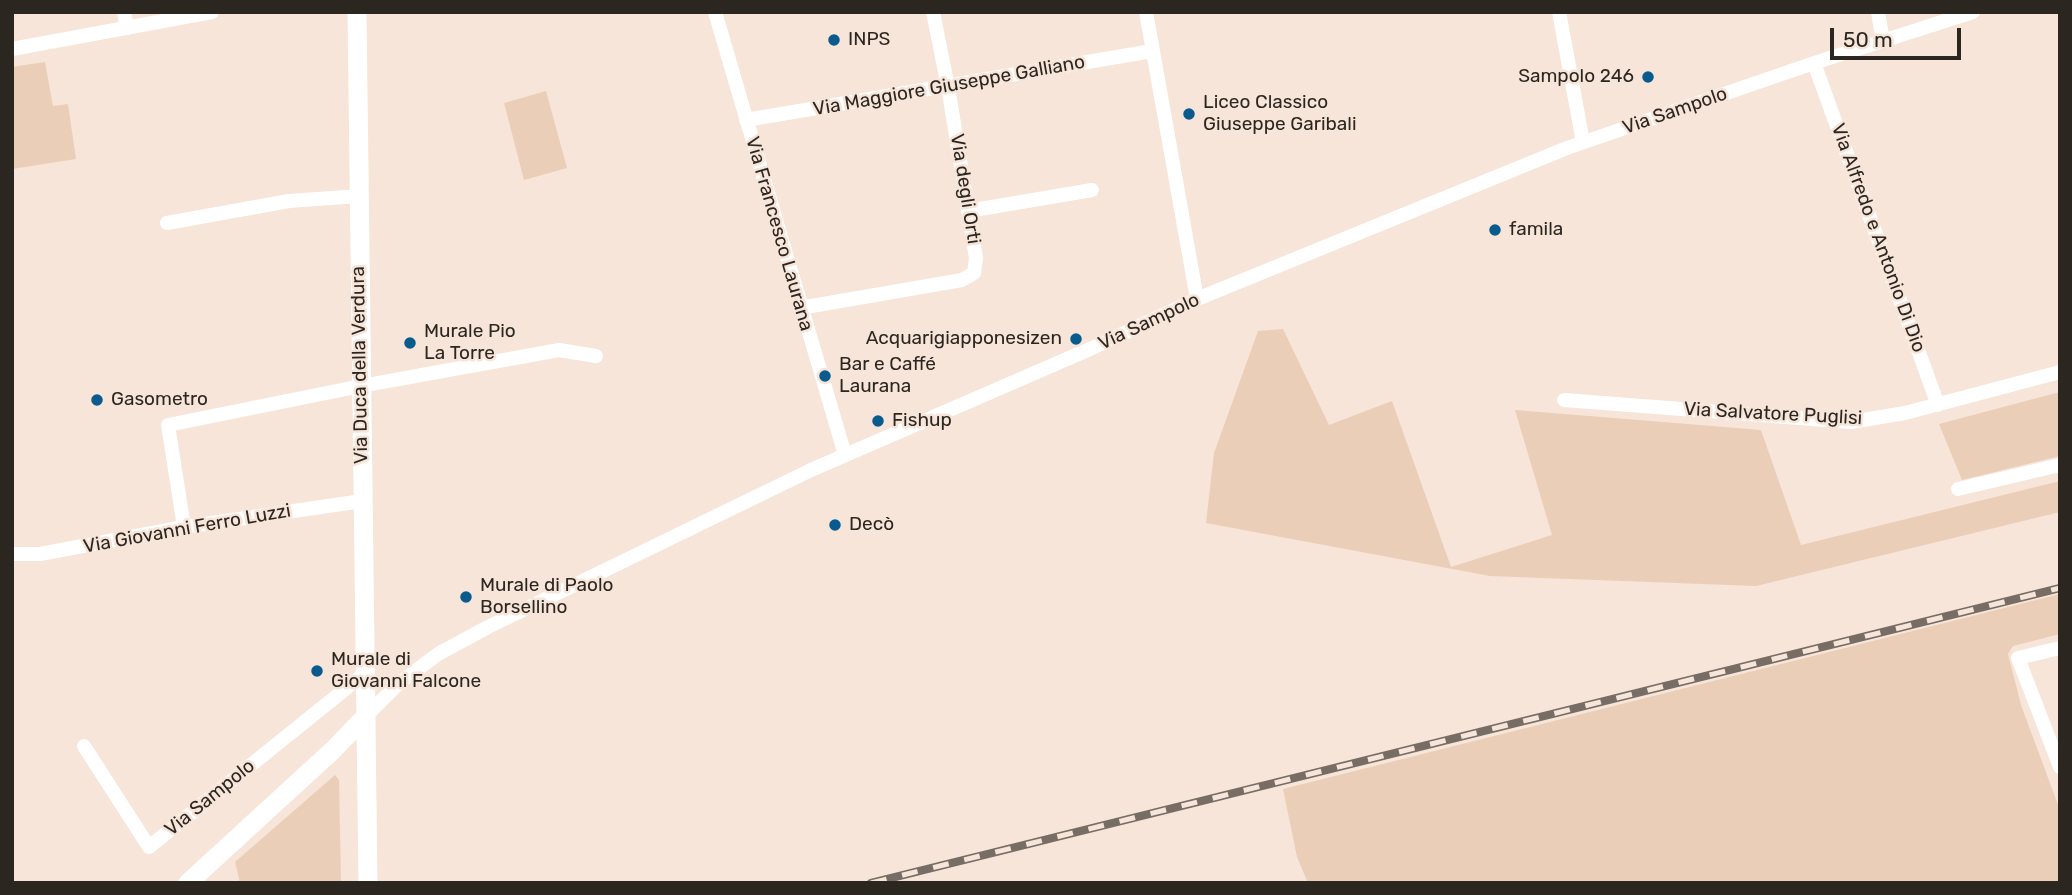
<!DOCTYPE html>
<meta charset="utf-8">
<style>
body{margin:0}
#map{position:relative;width:2072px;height:895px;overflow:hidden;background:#f6e5d8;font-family:Rubik,sans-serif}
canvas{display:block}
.frame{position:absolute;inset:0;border:14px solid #2c2621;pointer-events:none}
.scale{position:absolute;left:1830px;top:28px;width:131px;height:32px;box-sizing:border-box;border:4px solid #2c2621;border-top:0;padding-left:9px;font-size:21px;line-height:24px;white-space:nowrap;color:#2c2621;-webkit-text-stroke:5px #f6e5d8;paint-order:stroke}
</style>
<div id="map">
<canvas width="2072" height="895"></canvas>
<div class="frame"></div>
<div class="scale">50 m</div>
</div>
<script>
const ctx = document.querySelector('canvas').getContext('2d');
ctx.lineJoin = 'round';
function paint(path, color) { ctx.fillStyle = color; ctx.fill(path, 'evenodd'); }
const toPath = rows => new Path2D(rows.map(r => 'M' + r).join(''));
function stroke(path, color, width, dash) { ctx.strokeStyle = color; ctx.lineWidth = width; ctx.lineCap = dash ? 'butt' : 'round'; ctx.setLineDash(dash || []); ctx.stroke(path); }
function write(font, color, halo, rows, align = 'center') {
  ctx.font = font + ' Rubik,sans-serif'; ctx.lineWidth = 5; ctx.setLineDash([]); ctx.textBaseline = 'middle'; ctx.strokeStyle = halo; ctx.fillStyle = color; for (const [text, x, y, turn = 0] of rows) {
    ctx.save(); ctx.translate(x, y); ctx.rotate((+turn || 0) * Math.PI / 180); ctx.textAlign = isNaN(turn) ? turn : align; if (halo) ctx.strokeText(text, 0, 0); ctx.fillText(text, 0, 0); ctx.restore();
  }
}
const green = toPath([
 [45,62,53,106,68,104,76,159,12,169,12,67],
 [546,91,567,168,524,180,504,103],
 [1283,329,1329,425,1392,401,1451,567,1552,535,1515,410,1761,430,1801,545,2060,481,2060,512,1756,586,1490,576,1206,523,1214,453,1258,331],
 [2060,392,2060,456,1962,480,1939,424],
 [2060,594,2060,634,2013,646,2008,654,2021,705,2060,810,2060,883,1308,883,1297,857,1283,789],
 [335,775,339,780,341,883,240,883,235,862]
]);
const street = toPath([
 [124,12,127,28],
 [715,12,845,455],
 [1146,12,1197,299],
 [1559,12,1583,142],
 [1878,12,1883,41],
 [12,49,212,12],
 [1814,63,1938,405],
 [746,120,1152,51],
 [968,211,1092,190],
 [167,223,289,201,359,196],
 [800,308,962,280,974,273,976,258,948,87,933,12],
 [1564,400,1851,422,1905,413,2060,372],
 [1958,489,2060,465],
 [184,527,168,425,361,386,559,350,596,356],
 [12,554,40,554,184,527,362,501],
 [2060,648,2018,658,2060,767],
 [365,717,398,684,438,654,488,627,811,470,1090,349,1197,299,1567,148,1814,63,1973,12],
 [84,746,149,847,364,674]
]);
const secondary = toPath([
 [357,12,368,883],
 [188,883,333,750,365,717]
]);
const rail = toPath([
 [871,883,2060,588]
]);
const markers = [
 [834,40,7,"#095b8d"],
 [1648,77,7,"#095b8d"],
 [1189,114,7,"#095b8d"],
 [1495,230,7,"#095b8d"],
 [1076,339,7,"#095b8d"],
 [410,343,7,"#095b8d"],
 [825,376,7,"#095b8d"],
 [97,400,7,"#095b8d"],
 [878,421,7,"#095b8d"],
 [835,525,7,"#095b8d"],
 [466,597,7,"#095b8d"],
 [317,671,7,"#095b8d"]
];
const poiNames = [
 ["INPS",848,40],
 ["Sampolo 246",1634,77,"right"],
 ["Liceo Classico",1203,103],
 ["Giuseppe Garibali",1203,125],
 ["famila",1509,230],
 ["Murale Pio",424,332],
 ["La Torre",424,354],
 ["Acquarigiapponesizen",1062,339,"right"],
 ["Bar e Caffé",839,365],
 ["Laurana",839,387],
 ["Gasometro",111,400],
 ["Fishup",892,421],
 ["Decò",849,525],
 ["Murale di Paolo",480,586],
 ["Borsellino",480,608],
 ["Murale di",331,660],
 ["Giovanni Falcone",331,682]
];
const streetNames = [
 ["Via Maggiore Giuseppe Galliano",949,86,-10],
 ["Via Sampolo",1675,111,-19],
 ["Via degli Orti",965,189,81],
 ["Via Francesco Laurana",779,234,74],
 ["Via Alfredo e Antonio Di Dio",1878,238,70],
 ["Via Sampolo",1149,322,-25],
 ["Via Duca della Verdura",360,365,-91],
 ["Via Salvatore Puglisi",1773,414,3],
 ["Via Giovanni Ferro Luzzi",187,529,-10],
 ["Via Sampolo",210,798,-39]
];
paint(green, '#ebceb8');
stroke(street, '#fff', 14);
stroke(secondary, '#fff', 19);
stroke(rail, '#776d65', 8);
stroke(rail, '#f6e5d8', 5, [16]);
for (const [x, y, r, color] of markers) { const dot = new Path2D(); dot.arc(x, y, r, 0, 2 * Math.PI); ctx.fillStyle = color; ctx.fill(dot); stroke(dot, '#f6e5d8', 2.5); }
write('19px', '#2c2621', '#f6e5d8', poiNames, 'left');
write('19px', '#2c2621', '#f6e5d8', streetNames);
</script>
